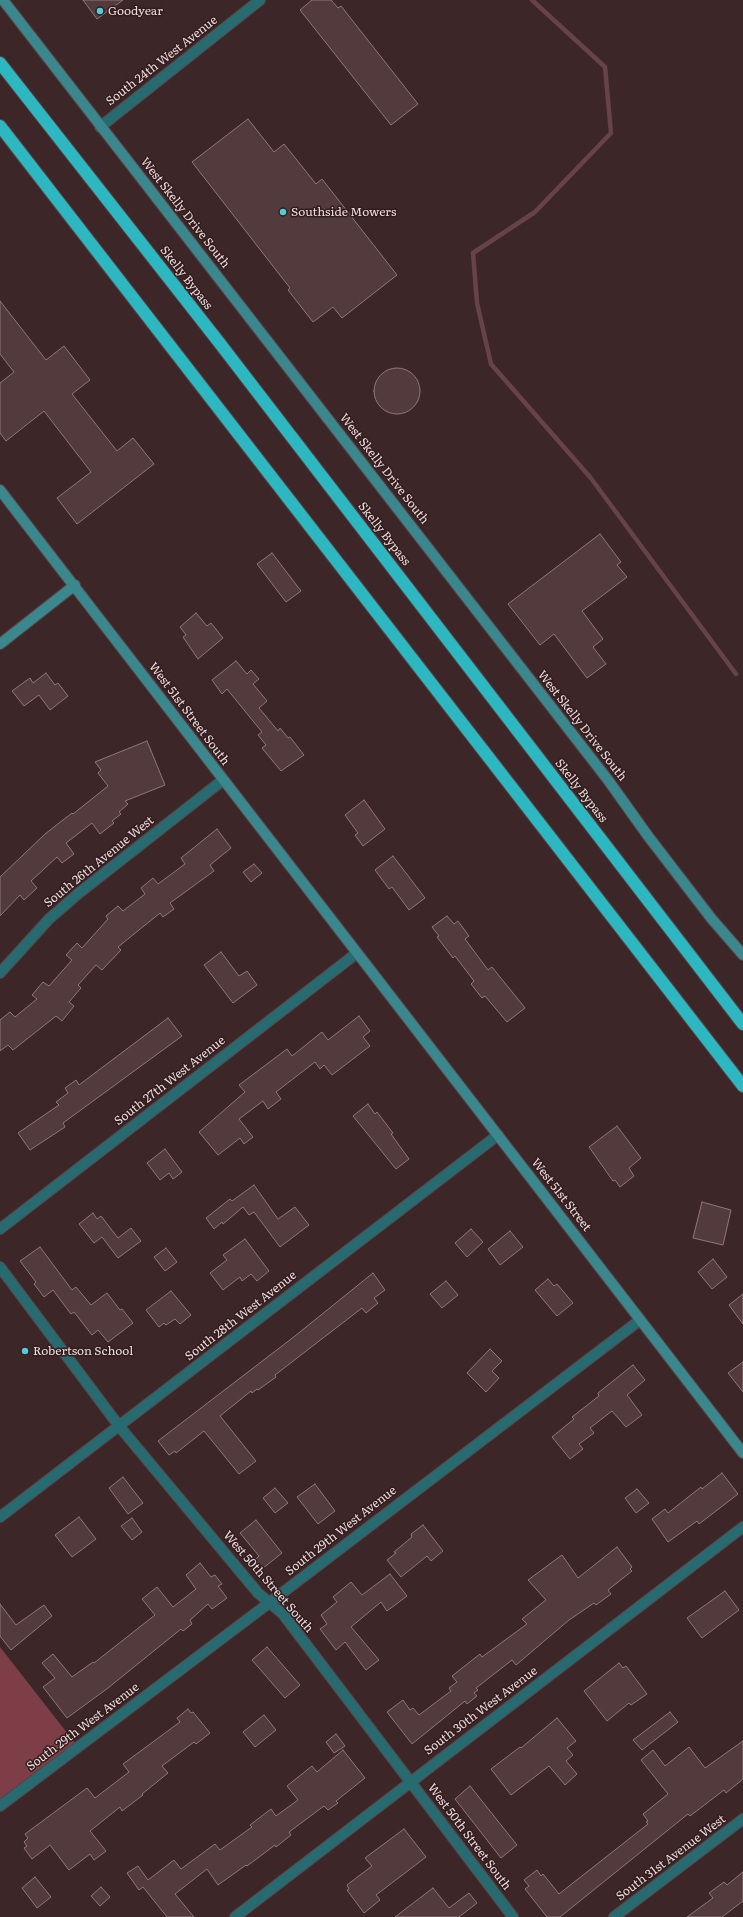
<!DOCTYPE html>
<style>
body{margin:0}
canvas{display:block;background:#3d2628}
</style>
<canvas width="743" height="1917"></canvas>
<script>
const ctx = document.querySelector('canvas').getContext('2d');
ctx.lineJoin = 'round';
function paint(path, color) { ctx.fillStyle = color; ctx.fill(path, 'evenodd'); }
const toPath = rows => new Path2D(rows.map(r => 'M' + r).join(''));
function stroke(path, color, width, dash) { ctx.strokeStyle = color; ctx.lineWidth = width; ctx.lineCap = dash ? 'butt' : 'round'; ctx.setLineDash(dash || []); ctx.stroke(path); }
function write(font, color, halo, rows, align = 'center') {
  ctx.font = font + ' Literata,serif'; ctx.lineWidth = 3; ctx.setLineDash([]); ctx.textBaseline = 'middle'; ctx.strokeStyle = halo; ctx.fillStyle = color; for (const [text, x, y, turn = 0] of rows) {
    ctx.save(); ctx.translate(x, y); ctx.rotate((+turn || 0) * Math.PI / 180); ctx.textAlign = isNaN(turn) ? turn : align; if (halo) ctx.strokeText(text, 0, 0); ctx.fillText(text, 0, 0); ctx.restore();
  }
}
const green = toPath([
 [0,1647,75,1743,0,1800]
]);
const stream = toPath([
 [532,0,605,67,611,133,535,212,473,253,477,303,491,364,590,477,736,674]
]);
const building = toPath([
 [83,0,123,0,97,19,83,0],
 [312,0,331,0,338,8,341,6,418,104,391,125,300,10,312,0],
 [248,119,274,152,284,144,316,184,322,179,397,275,342,318,333,307,313,322,288,290,290,288,192,162,248,119],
 [0,301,46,360,64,346,90,380,72,394,117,451,133,438,154,464,77,524,57,498,91,472,44,411,6,441,0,433,0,383,14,372,0,354,0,301],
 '374 391a23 23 0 1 1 46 0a23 23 0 1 1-46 0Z',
 [600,534,621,562,617,565,627,577,582,611,603,639,593,647,606,664,587,678,554,634,540,645,508,604,600,534],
 [272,553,301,591,286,602,257,564,272,553],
 [196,613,207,626,211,623,223,638,198,659,183,637,186,635,180,627,196,613],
 [236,661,247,674,251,670,259,679,253,684,267,701,259,708,278,731,280,728,288,738,290,737,304,755,281,771,262,748,266,745,258,735,262,732,227,689,222,694,212,680,236,661],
 [46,673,55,685,58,683,68,696,50,710,39,695,24,706,12,691,30,678,33,683,46,673],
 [147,741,165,785,125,801,128,804,119,812,121,814,112,821,114,823,100,834,92,823,66,843,74,854,62,863,57,857,31,881,37,888,24,900,20,895,0,916,0,877,45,834,72,813,73,814,108,786,98,773,101,770,95,762,147,741],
 [364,800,385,829,363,846,355,835,358,833,345,815,364,800],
 [217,829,231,848,210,865,214,871,170,903,174,909,163,917,160,913,118,947,121,950,102,970,96,965,78,985,81,988,69,1002,74,1006,62,1021,56,1016,13,1050,8,1045,0,1051,0,1020,10,1012,15,1017,37,999,32,995,43,982,49,986,72,960,66,955,77,943,82,948,108,919,106,916,118,906,123,911,145,894,141,888,153,878,158,884,185,864,181,858,217,829],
 [393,856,425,898,409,910,392,887,389,889,375,870,393,856],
 [254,864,262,873,251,882,243,872,254,864],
 [447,916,454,924,458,921,469,936,465,939,488,970,492,967,525,1008,507,1022,485,996,482,998,471,984,474,981,455,956,453,958,437,937,439,936,432,927,447,916],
 [221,952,239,976,247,971,257,985,233,1003,204,965,221,952],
 [359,1016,370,1031,363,1037,370,1046,332,1075,324,1065,320,1069,315,1062,276,1092,281,1099,268,1109,263,1101,239,1119,253,1137,244,1144,240,1138,218,1155,199,1132,245,1092,239,1085,287,1049,292,1056,322,1032,328,1040,359,1016],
 [168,1018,182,1036,63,1123,65,1127,30,1150,18,1133,59,1105,56,1102,68,1093,65,1088,76,1080,79,1085,168,1018],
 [368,1104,375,1114,377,1112,393,1133,391,1134,409,1159,396,1169,353,1116,368,1104],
 [617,1126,641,1158,629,1168,634,1176,620,1187,615,1180,613,1181,589,1147,617,1126],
 [165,1149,182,1172,173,1179,169,1173,160,1180,147,1163,165,1149],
 [254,1185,278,1219,295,1207,309,1225,280,1247,254,1212,249,1215,243,1207,223,1224,222,1222,214,1229,206,1218,230,1199,232,1201,254,1185],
 [702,1202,731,1210,723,1245,693,1238,702,1202],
 [93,1213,97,1219,101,1216,118,1238,131,1228,141,1241,118,1258,102,1237,94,1243,79,1224,93,1213],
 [471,1229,483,1242,467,1257,455,1243,471,1229],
 [510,1231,523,1247,500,1265,488,1249,510,1231],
 [245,1239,269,1271,257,1281,251,1274,242,1281,240,1277,223,1290,210,1273,227,1260,223,1255,245,1239],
 [40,1247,72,1290,76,1287,91,1305,107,1293,120,1310,122,1309,133,1323,108,1342,98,1330,92,1335,74,1312,71,1314,53,1290,44,1297,34,1284,36,1282,20,1261,40,1247],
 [166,1248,177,1262,165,1271,154,1257,166,1248],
 [713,1259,727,1277,712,1289,698,1272,713,1259],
 [373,1273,385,1290,374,1298,378,1303,366,1313,362,1308,275,1375,276,1377,258,1390,257,1389,252,1393,251,1391,220,1416,256,1461,239,1474,204,1431,176,1453,175,1451,169,1455,158,1441,295,1336,373,1273],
 [548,1279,554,1286,557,1284,573,1303,557,1316,535,1290,548,1279],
 [446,1281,458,1295,442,1308,430,1294,446,1281],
 [171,1291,191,1315,180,1324,175,1319,166,1325,164,1323,159,1327,146,1310,171,1291],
 [743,1294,743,1324,729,1305,743,1294],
 [490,1349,502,1361,492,1371,499,1378,486,1392,467,1373,490,1349],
 [743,1362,743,1392,728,1373,743,1362],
 [633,1365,645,1380,627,1395,642,1415,626,1427,612,1411,590,1428,594,1433,579,1444,583,1449,570,1459,552,1437,574,1419,572,1417,599,1396,598,1393,633,1365],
 [722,1473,738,1494,699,1524,697,1521,668,1542,652,1519,665,1509,668,1513,701,1487,702,1489,722,1473],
 [123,1477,143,1503,128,1514,109,1488,123,1477],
 [315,1484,335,1511,318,1524,297,1497,315,1484],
 [275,1488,288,1503,275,1513,263,1498,275,1488],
 [637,1489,649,1503,636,1513,625,1498,637,1489],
 [79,1517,96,1539,72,1557,55,1535,79,1517],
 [132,1518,142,1532,132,1540,121,1526,132,1518],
 [256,1520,282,1553,262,1569,255,1560,259,1556,240,1533,256,1520],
 [423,1525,443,1551,431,1561,427,1556,401,1577,387,1560,396,1553,394,1552,412,1537,411,1534,423,1525],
 [617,1547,632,1567,630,1569,632,1571,608,1590,611,1594,596,1605,594,1603,569,1620,516,1665,512,1660,476,1688,478,1690,474,1693,477,1696,467,1704,465,1701,412,1744,387,1712,403,1700,410,1710,413,1708,419,1715,451,1691,449,1688,457,1682,452,1676,480,1654,482,1657,527,1624,522,1619,546,1600,528,1580,562,1555,578,1578,617,1547],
 [200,1563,211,1577,215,1575,222,1584,218,1586,227,1598,212,1609,208,1604,190,1620,192,1624,183,1631,181,1629,108,1688,67,1718,43,1687,55,1678,42,1663,53,1654,72,1677,93,1662,94,1663,155,1615,142,1599,157,1587,173,1607,196,1589,186,1575,200,1563],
 [390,1574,407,1596,387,1611,381,1602,351,1627,379,1660,366,1670,345,1642,336,1650,320,1629,327,1624,321,1615,337,1602,333,1597,351,1582,362,1595,390,1574],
 [725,1591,739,1610,702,1638,687,1618,725,1591],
 [0,1604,16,1625,44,1605,52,1616,11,1650,0,1636,0,1604],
 [267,1647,300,1685,285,1698,252,1660,267,1647],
 [619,1663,623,1668,626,1666,647,1694,631,1705,629,1703,607,1721,584,1691,619,1663],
 [188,1709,191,1713,193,1712,210,1733,196,1744,194,1742,162,1766,168,1773,142,1794,143,1795,122,1811,120,1807,90,1831,106,1851,94,1860,90,1854,69,1870,50,1845,32,1859,24,1848,27,1846,24,1842,28,1838,25,1834,87,1788,95,1798,129,1772,123,1764,180,1722,177,1718,188,1709],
 [670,1712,678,1722,642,1750,633,1740,670,1712],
 [264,1715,276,1730,255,1747,243,1732,264,1715],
 [557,1718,576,1741,567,1748,573,1755,566,1761,577,1774,565,1785,549,1766,511,1795,491,1769,520,1747,521,1748,557,1718],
 [336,1734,345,1746,334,1753,326,1742,336,1734],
 [743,1741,743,1779,726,1793,724,1790,690,1816,688,1814,560,1917,547,1917,525,1889,529,1886,524,1880,537,1870,541,1876,543,1874,559,1894,648,1824,646,1822,648,1821,643,1814,668,1794,641,1760,653,1750,665,1766,689,1747,705,1768,743,1741],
 [343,1750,365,1778,336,1801,338,1803,328,1810,324,1806,289,1832,291,1835,276,1847,275,1845,247,1866,246,1865,218,1885,207,1869,175,1894,194,1917,167,1917,143,1887,139,1890,127,1873,138,1866,148,1880,174,1860,181,1869,215,1844,220,1850,252,1827,250,1825,271,1809,276,1816,298,1800,287,1786,312,1766,317,1772,343,1750],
 [470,1786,517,1845,501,1858,455,1799,470,1786],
 [404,1829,426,1857,376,1895,380,1900,364,1913,347,1890,349,1889,347,1885,372,1866,365,1858,404,1829],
 [743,1872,743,1901,722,1917,687,1917,713,1898,709,1893,724,1882,727,1885,743,1872],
 [35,1877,51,1897,37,1908,22,1888,35,1877],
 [101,1887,110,1897,100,1906,91,1896,101,1887],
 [433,1888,449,1908,469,1893,477,1903,459,1917,395,1917,433,1888]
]);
const street = toPath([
 [100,127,260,0],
 [0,973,49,919,79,893,223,780],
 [0,1229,357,953],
 [0,1267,119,1426,258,1593,283,1614,513,1917],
 [0,1517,498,1135],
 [0,1806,269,1603,640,1320],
 [235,1917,743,1527],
 [614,1917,743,1819]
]);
const secondary = toPath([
 [3,0,608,780,648,836,711,918,743,955],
 [0,490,743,1453],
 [0,644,75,585]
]);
const highway = toPath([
 [0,63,218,341,743,1024],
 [0,126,743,1086]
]);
const markers = [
 [100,11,4,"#52ccd6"],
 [283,212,4,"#52ccd6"],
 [25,1351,4,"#52ccd6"]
];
const poiNames = [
 ["Goodyear",108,11],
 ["Southside Mowers",291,212],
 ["Robertson School",33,1351]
];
const streetNames = [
 ["South 24th West Avenue",162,61,-38],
 ["West Skelly Drive South",185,213,52],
 ["Skelly Bypass",186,278,52],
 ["West Skelly Drive South",384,469,52],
 ["Skelly Bypass",384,534,52],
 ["West 51st Street South",189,714,53],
 ["West Skelly Drive South",582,726,52],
 ["Skelly Bypass",581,791,52],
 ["South 26th Avenue West",99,862,-39],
 ["South 27th West Avenue",170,1081,-38],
 ["West 51st Street",561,1195,52],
 ["South 28th West Avenue",241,1316,-38],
 ["South 29th West Avenue",341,1531,-38],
 ["West 50th Street South",268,1582,49],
 ["South 30th West Avenue",481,1711,-37],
 ["South 29th West Avenue",83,1727,-37],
 ["West 50th Street South",469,1837,53],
 ["South 31st Avenue West",671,1858,-37]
];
paint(green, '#7e3e47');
stroke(stream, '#664249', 4.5);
paint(building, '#533a3c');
stroke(building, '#927678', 1);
stroke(street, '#594345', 12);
stroke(secondary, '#594345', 12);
stroke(highway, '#594345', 14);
stroke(street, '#276a70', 10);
stroke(secondary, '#3a888e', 10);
stroke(highway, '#2db7c1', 12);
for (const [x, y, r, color] of markers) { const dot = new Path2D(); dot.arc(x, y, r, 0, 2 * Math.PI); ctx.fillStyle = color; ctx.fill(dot); stroke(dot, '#331c1e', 1.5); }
write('12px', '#ecdcdd', '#331c1e', poiNames, 'left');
write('12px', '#ecdcdd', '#331c1e', streetNames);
</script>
